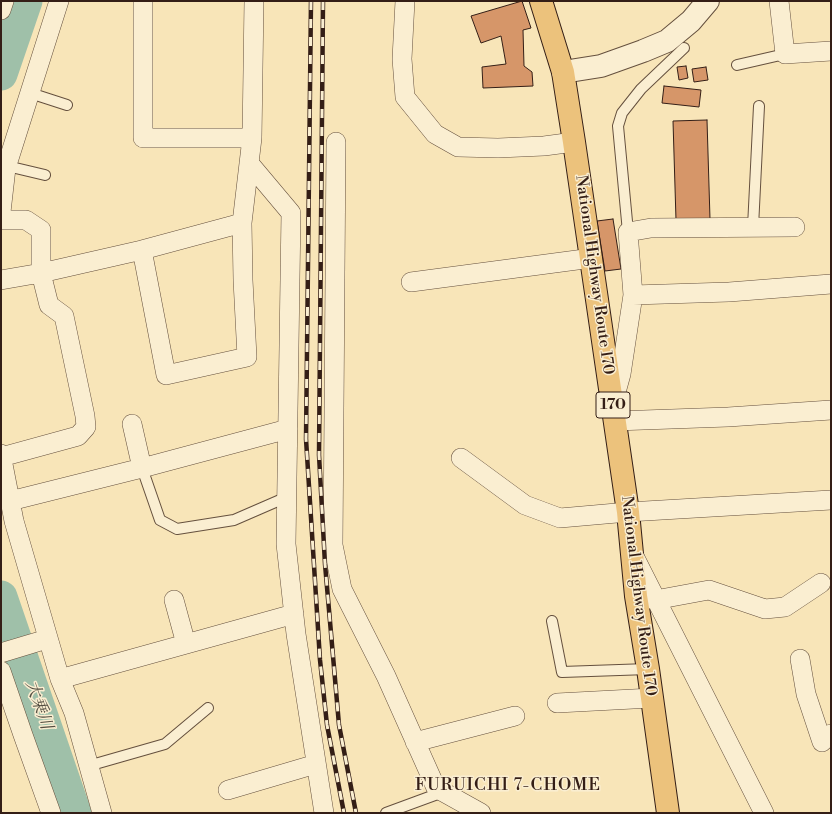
<!DOCTYPE html>
<meta charset="utf-8">
<style>
body{margin:0}
#map{position:relative;width:832px;height:814px;overflow:hidden;background:#f8e5b8;font-family:"Libre Bodoni",serif}
canvas{display:block}
.frame{position:absolute;inset:0;border:2px solid #341e16;pointer-events:none}
</style>
<div id="map">
<canvas width="832" height="814"></canvas>
<div class="frame"></div>
</div>
<script>
const ctx = document.querySelector('canvas').getContext('2d');
ctx.lineJoin = 'round';
const toPath = rows => new Path2D(rows.map(r => 'M' + r).join(''));
function stroke(path, color, width, dash) { ctx.strokeStyle = color; ctx.lineWidth = width; ctx.lineCap = dash ? 'butt' : 'round'; ctx.setLineDash(dash || []); ctx.stroke(path); }
function paint(path, color) { ctx.fillStyle = color; ctx.fill(path, 'evenodd'); }
function write(font, color, halo, rows, align = 'center') {
  ctx.font = font + ' "Libre Bodoni","Noto Serif JP",serif'; ctx.lineWidth = 3; ctx.setLineDash([]); ctx.textBaseline = 'middle'; ctx.strokeStyle = halo; ctx.fillStyle = color; for (const [text, x, y, turn = 0] of rows) {
    ctx.save(); ctx.translate(x, y); ctx.rotate((+turn || 0) * Math.PI / 180); ctx.textAlign = isNaN(turn) ? turn : align; if (halo) ctx.strokeText(text, 0, 0); ctx.fillText(text, 0, 0); ctx.restore();
  }
}
const river = toPath([
 [1,74,26,1],
 [1,597,75,813]
]);
const building = toPath([
 [522,1,531,28,523,30,524,66,532,72,533,86,483,88,482,67,506,64,501,36,481,43,471,16,522,1],
 [686,66,688,78,679,80,677,67,686,66],
 [706,67,708,80,694,82,692,69,706,67],
 [664,86,701,90,699,107,662,103,664,86],
 [707,120,710,219,676,220,673,121,707,120],
 [613,219,621,269,605,271,597,221,613,219]
]);
const service = toPath([
 [737,65,785,54],
 [30,93,67,105],
 [7,166,45,175],
 [753,227,759,106],
 [628,232,618,126,622,113,641,89,684,48],
 [142,468,160,520,177,529,234,520,287,497],
 [552,621,562,672,648,669],
 [88,766,165,744,208,708],
 [386,813,443,792]
]);
const minor = toPath([
 [143,1,143,138,252,138],
 [405,1,402,59,405,97,435,134,458,147,498,148,544,146,574,142],
 [779,1,785,54,831,51],
 [1,10,4,1],
 [336,142,333,545,342,589,386,676,436,788,481,813],
 [249,163,291,213,286,544,296,634,324,813],
 [1,212,6,168,59,1],
 [1,220,26,220,41,230,41,273,49,305,64,316,85,416,86,427,78,436,1,457],
 [142,250,166,375,247,357,243,280,242,223,252,138,254,1],
 [1,280,41,273,142,250,242,223],
 [411,282,592,258],
 [633,295,729,292,831,284],
 [613,403,621,374,633,295,628,232,651,228,795,227],
 [615,421,728,417,831,410],
 [132,424,142,468],
 [1,454,14,521,60,679,74,713,102,813],
 [461,458,525,505,560,518,628,512,831,500],
 [10,501,142,468,288,429],
 [634,556,764,813],
 [644,597,655,600,709,590,765,609,785,607,821,583],
 [174,600,186,644],
 [1,653,47,639],
 [800,659,806,694,822,742,831,734],
 [1,671,23,735,51,813],
 [60,679,294,614],
 [557,703,652,698],
 [415,742,515,716],
 [228,790,316,764]
]);
const tertiary = toPath([
 [563,72,601,66,643,51,667,41,691,21,708,1]
]);
const trunk = toPath([
 [541,1,563,72,574,142,628,512,636,596,648,669,668,813]
]);
const rail = toPath([
 [311,1,306,439,320,660,327,725,344,813],
 [323,1,319,455,325,564,339,725,356,813]
]);
const shields = [
 [613,405,34]
];
const shieldNames = [
 ["170",613,405]
];
const streetNames = [
 ["National Highway Route 170",594,275,82],
 ["National Highway Route 170",638,596,83]
];
const waterNames = [
 ["大乗川",38,705,71]
];
const neighbourhoodNames = [
 ["FURUICHI 7-CHOME",508,786]
];
stroke(river, '#9fc0a9', 33);
paint(building, '#d69669');
stroke(building, '#341e16', 1);
stroke(service, '#65503e', 12);
stroke(minor, '#65503e', 20);
stroke(tertiary, '#65503e', 24);
stroke(trunk, '#341e16', 24);
stroke(service, '#faeed1', 10);
stroke(minor, '#faeed1', 19);
stroke(tertiary, '#faeed1', 22);
stroke(trunk, '#ecc27c', 22);
stroke(rail, '#341e16', 4.5);
stroke(rail, '#faeed1', 3, [9]);
for (const [x, y, w] of shields) { const box = new Path2D(); box.roundRect(x - w / 2, y - 13, w, 26, 3); ctx.fillStyle = '#faeed1'; ctx.fill(box); stroke(box, '#341e16', 1); }
write('bold 15px', '#341e16', null, shieldNames);
write('16px', '#341e16', '#faeed1', streetNames);
write('italic 17px', '#544f42', '#faeed1', waterNames);
ctx.letterSpacing = '1px';
write('17px', '#341e16', '#faeed1', neighbourhoodNames);
ctx.letterSpacing = '0px';
</script>
